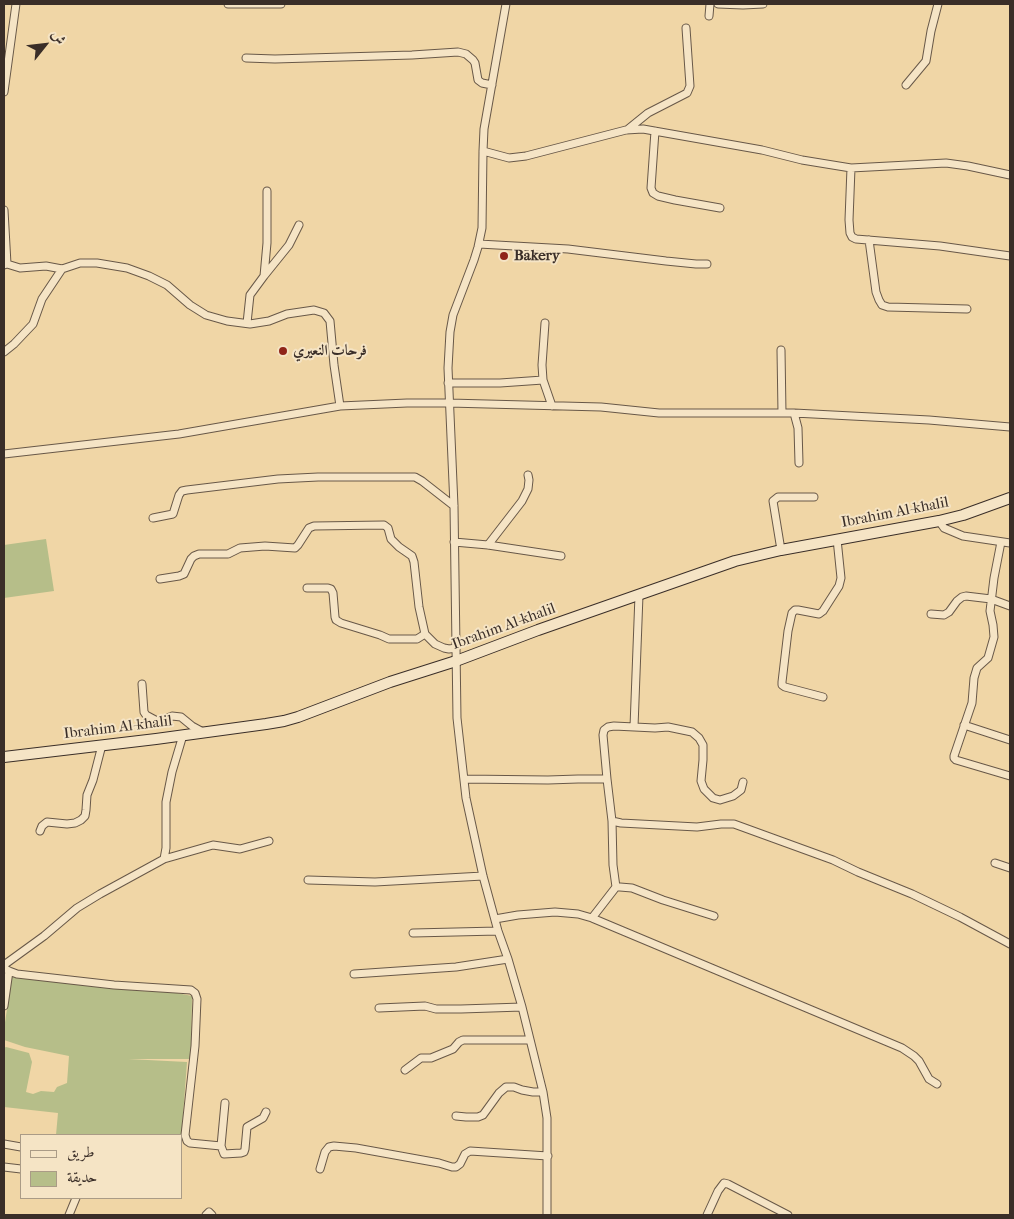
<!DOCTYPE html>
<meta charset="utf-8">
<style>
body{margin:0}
#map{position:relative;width:1014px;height:1219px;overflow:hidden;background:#f0d6a6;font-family:"IM FELL French Canon",Amiri,serif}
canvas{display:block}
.frame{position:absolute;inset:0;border:5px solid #3a2e28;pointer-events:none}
.legend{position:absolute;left:20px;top:1134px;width:162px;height:65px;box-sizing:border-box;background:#f5e4c5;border:1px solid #aa9b86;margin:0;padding:6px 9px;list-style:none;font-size:15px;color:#3a2e28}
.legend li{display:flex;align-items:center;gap:10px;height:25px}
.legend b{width:25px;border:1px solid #aa9b86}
.north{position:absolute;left:20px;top:20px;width:50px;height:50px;-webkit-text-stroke:4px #f5e4c5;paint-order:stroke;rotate:61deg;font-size:14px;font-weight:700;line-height:20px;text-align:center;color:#3a2e28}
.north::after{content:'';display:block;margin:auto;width:18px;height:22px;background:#3a2e28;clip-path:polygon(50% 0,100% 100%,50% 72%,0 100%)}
</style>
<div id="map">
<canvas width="1014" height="1219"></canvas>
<div class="frame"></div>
<ul class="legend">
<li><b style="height:6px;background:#f5e4c5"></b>طريق</li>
<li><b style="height:14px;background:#b6be89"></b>حديقة</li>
</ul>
<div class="north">ش</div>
</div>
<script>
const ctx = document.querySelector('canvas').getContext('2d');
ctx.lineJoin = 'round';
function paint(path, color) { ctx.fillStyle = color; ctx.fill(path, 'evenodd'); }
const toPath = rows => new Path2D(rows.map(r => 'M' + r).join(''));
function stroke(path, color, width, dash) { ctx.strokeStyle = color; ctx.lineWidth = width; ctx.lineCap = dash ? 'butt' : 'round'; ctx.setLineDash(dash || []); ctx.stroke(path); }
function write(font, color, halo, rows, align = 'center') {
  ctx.font = font + ' "IM FELL French Canon",Amiri,serif'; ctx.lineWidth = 4; ctx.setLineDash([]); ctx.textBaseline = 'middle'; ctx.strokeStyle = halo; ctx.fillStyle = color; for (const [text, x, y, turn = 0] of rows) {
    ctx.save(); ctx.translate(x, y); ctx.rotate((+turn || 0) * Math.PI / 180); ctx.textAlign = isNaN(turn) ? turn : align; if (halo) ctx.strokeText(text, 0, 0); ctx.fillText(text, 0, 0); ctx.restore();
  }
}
const green = toPath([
 [46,539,54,591,4,598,4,545],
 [12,976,139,991,172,992,192,996,191,1059,128,1059,187,1062,181,1142,181,1135,56,1135,58,1113,4,1107,4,1048,6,1047,29,1053,32,1062,26,1092,33,1094,41,1091,54,1092,57,1087,67,1083,69,1056,25,1047,4,1040,4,1029]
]);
const street = toPath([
 [228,4,281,4],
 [506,4,484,129,483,151,482,228,478,247,474,260,453,315,450,332,448,368,454,506,457,718,466,798,483,876,498,931,508,959,522,1007,543,1092,547,1118,547,1215],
 [718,4,743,5,763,4],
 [709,16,710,4],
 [246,58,275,59,412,55,458,52,466,54,473,60,475,63,478,80,482,83,492,85],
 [906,85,926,61,931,31,938,4],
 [4,92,16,4],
 [627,130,648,113,687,93,690,86,686,28],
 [655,131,651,188,653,193,658,196,675,200,720,208],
 [483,151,509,158,526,156,626,130,643,129,762,150,802,160,851,168,946,163,968,166,1010,175],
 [851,168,849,220,850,233,852,237,856,239,940,246,1010,256],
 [4,210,7,264],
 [869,240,876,292,879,300,882,305,888,307,967,309],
 [479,244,568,249,666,261,696,264,707,264],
 [4,265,7,264,20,268,46,266,62,269,80,263,97,263,127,268,149,276,167,285,190,305,206,315,227,321,250,324,269,321,287,314,314,310,324,313,330,321,334,365,340,406],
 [264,276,289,245,299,225],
 [247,323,250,295,264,276,267,243,267,191],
 [545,323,542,365,543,380,552,406],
 [781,350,782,413],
 [4,352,14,344,33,324,42,299,62,269],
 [448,383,500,383,543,380],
 [794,413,798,428,799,463],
 [4,454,179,434,340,406,407,403,449,403,601,407,659,413,794,413,929,420,1010,427],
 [153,518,173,514,179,495,182,491,187,490,278,479,318,477,415,477,422,481,454,506],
 [939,521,944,528,963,536,1010,543],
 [454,542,488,545,561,556],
 [1001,542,994,578,990,611,993,625,994,637,988,658,977,668,974,678,972,703,954,756,954,758,956,760,1010,776],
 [488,545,522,501,528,489,529,480,528,475],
 [781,550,773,501,778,497,814,497],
 [160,579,179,576,184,574,191,559,194,556,199,554,228,554,240,548,265,546,295,548,298,545,309,528,314,526,384,525,388,528,391,539,399,547,412,556,414,562,419,607,425,634,435,644,444,648,449,649,456,648],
 [307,588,328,588,331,589,333,593,335,617,336,620,341,623,380,635,389,639,417,639,425,634],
 [931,614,944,615,949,612,957,601,962,597,966,596,991,599,1010,606],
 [142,684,144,712,146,715,159,722,172,716,181,717,192,726,203,732],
 [823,697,785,687,782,685,782,682,788,631,792,613,795,610,798,610,819,614,823,611,839,586,841,578,837,539],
 [964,725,1010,740],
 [634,727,639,595],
 [464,779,548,780,578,779,607,779,603,735,604,730,608,727,614,726,655,728,668,727,692,732,699,738,703,745,703,760,701,781,704,789,713,798,720,800,733,796,741,790,743,782],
 [607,779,612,821,621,823,697,827,721,824,734,824,833,860,858,872,912,894,960,917,1010,944],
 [612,821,613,865,616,887],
 [40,831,42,826,47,822,67,824,75,823,81,820,85,816,86,810,87,795,93,780,102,745],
 [164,859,213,845,240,849,269,841],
 [995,863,1010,868],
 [308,880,375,882,483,876],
 [592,918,616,887,620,887,632,888,663,900,714,916],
 [495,919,518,915,555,912,578,914,592,918,902,1048,914,1056,919,1061,929,1079,937,1084],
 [413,933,498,931],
 [4,965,44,936,77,908,100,894,164,859,166,848,166,802,172,772,183,735],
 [4,968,9,971,17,974,114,985,191,990,195,993,197,999,195,1046,185,1135,187,1141,190,1143,221,1146,225,1103],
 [354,974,456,967,508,959],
 [4,1006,9,971],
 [379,1008,425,1006,436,1009,461,1009,522,1007],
 [405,1070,421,1058,431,1058,453,1049,459,1042,463,1040,530,1040],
 [456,1116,466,1117,478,1117,483,1115,499,1093,506,1087,514,1087,522,1090,533,1092,543,1092],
 [4,1144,21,1147],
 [221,1146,224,1154,241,1153,244,1152,245,1149,247,1127,263,1118,266,1112],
 [4,1167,21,1169],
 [320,1169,325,1152,329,1147,334,1146,356,1148,439,1163,452,1167,456,1167,460,1164,465,1154,470,1151,548,1156],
 [69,1215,76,1198],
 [206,1215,209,1212,212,1215],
 [707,1215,718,1191,724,1183,728,1184,788,1215]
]);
const secondary = toPath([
 [4,757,156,739,266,724,284,721,298,717,390,682,456,661,538,630,735,561,781,550,939,521,963,515,1010,498]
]);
const markers = [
 [504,256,5,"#8f2418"],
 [283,351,5,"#8f2418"]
];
const poiNames = [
 ["Bakery",514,256],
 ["فرحات النعيري",293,351]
];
const streetNames = [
 ["Ibrahim Al-khalil",895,513,-11],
 ["Ibrahim Al-khalil",504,627,-20],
 ["Ibrahim Al-khalil",118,728,-7]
];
paint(green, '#b6be89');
stroke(street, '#685848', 9);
stroke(secondary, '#3a2e28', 12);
stroke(street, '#f5e4c5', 7);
stroke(secondary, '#f5e4c5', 10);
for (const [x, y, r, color] of markers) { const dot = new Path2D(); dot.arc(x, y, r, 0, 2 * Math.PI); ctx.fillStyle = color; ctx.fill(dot); stroke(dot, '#f5e4c5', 2); }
write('bold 15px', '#3a2e28', '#f5e4c5', poiNames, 'left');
write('15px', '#3a2e28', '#f5e4c5', streetNames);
</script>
